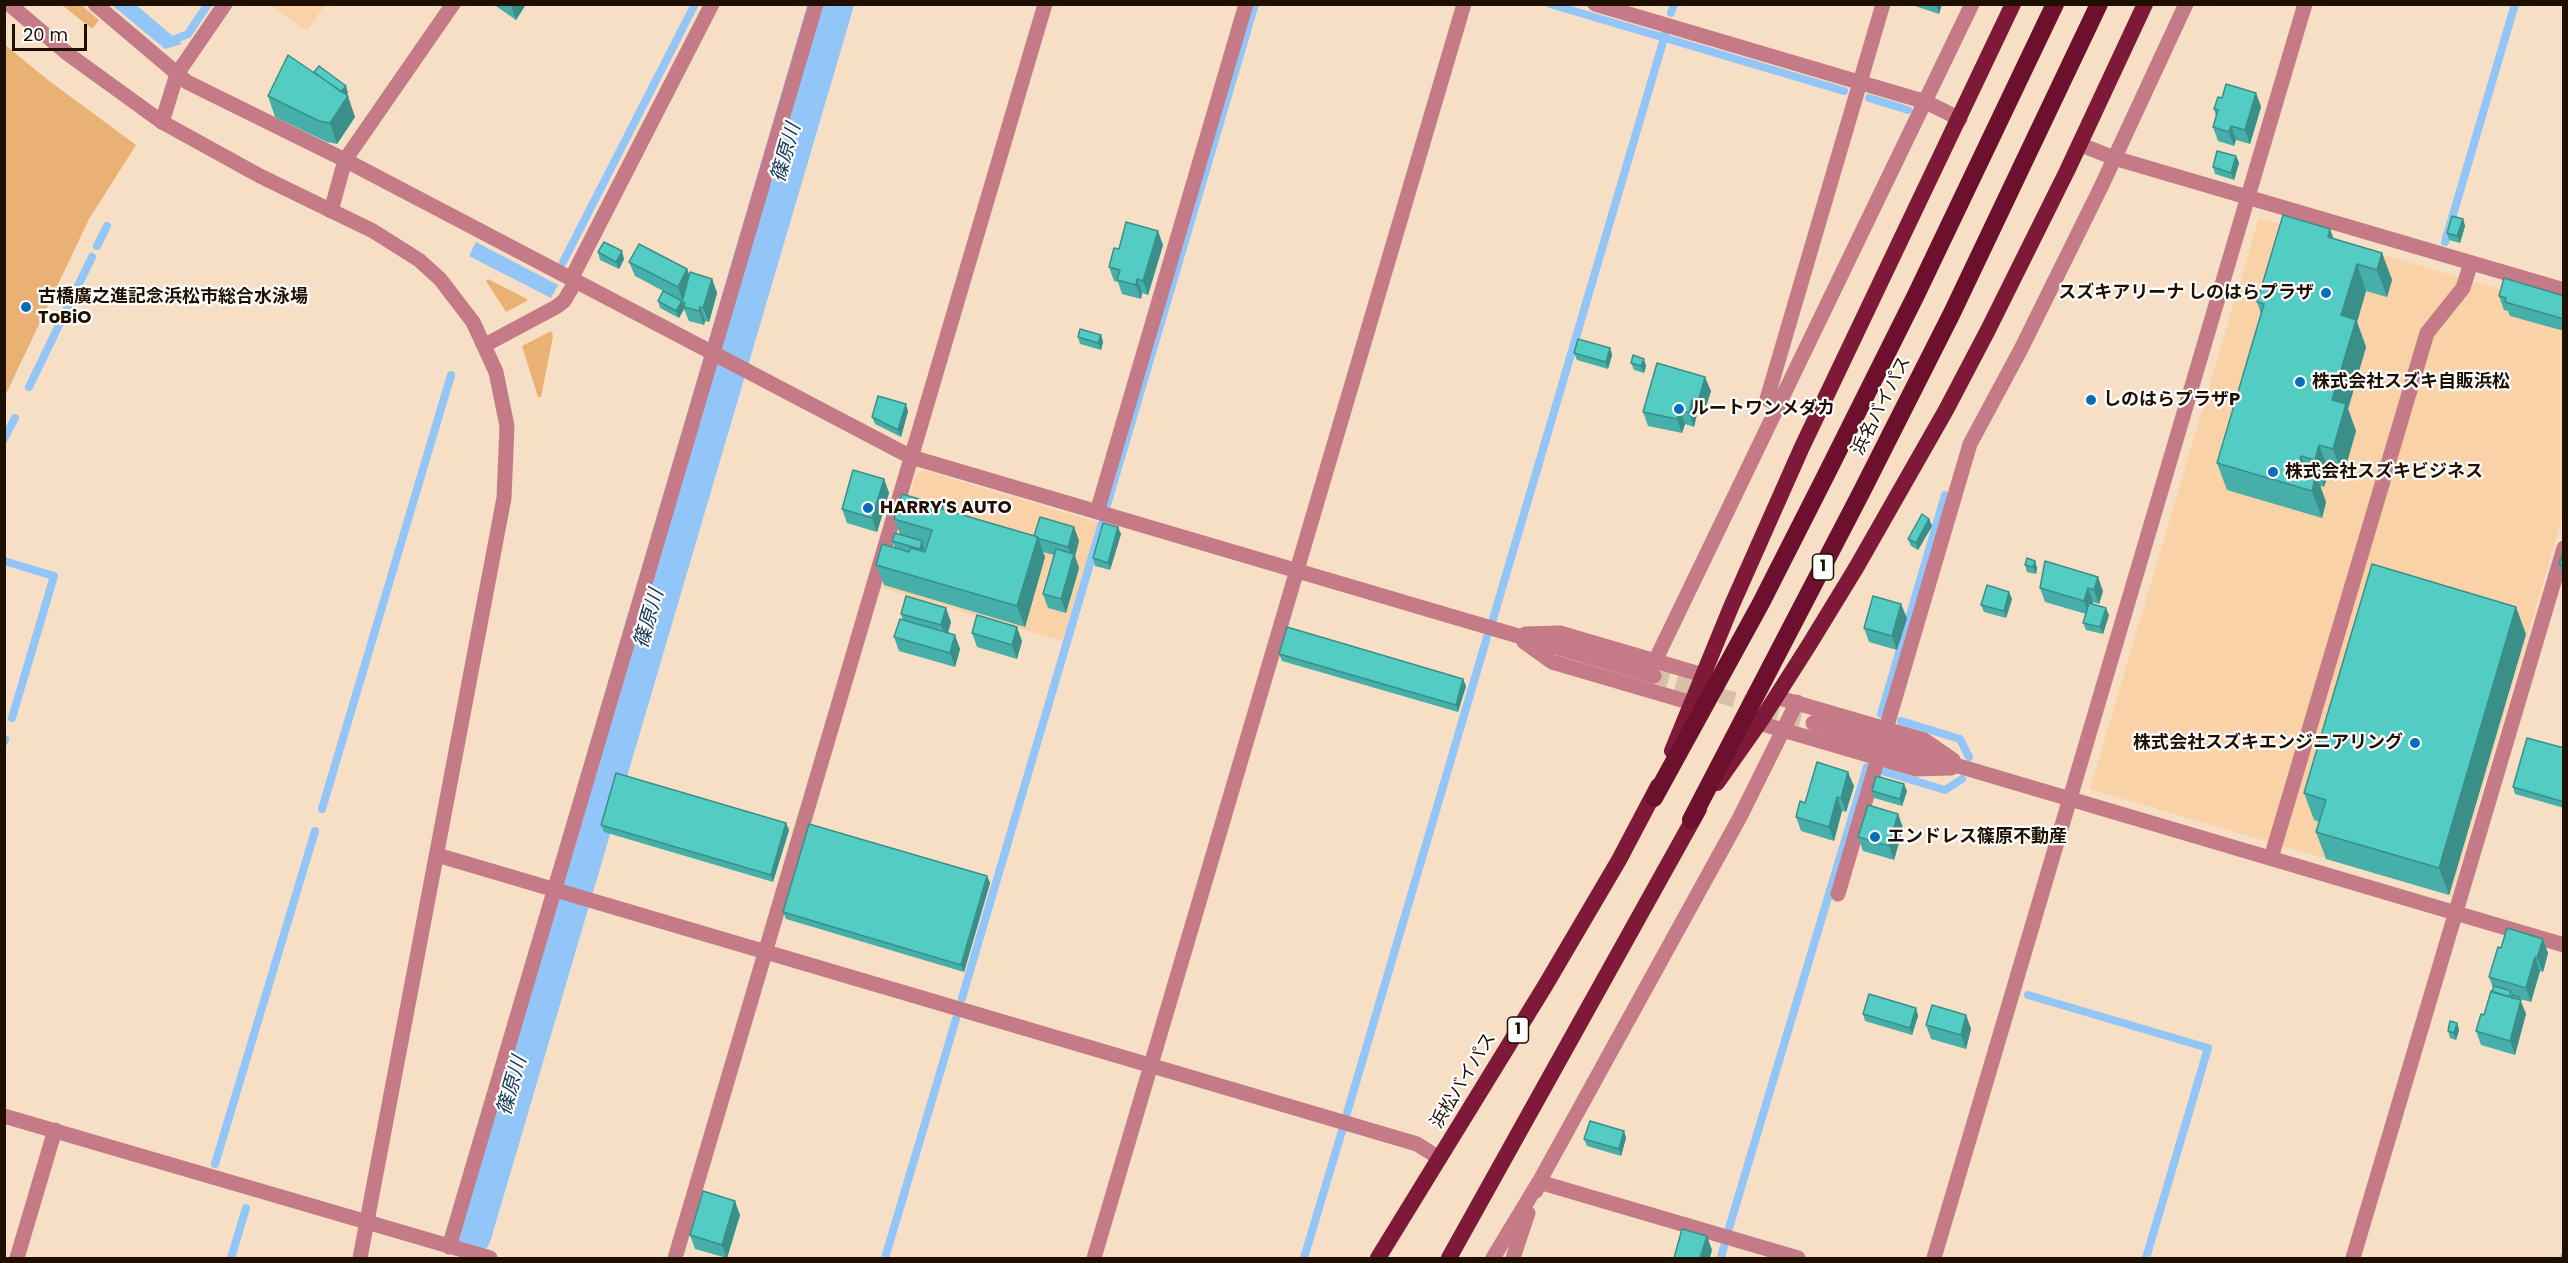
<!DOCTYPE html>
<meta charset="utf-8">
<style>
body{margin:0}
#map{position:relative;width:2568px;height:1263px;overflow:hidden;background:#f7dfc5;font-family:Poppins,sans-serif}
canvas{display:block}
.frame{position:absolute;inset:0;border:6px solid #1f0f00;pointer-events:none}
.scale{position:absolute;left:12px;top:24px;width:75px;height:27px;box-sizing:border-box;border:3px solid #1f0f00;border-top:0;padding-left:8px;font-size:18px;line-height:21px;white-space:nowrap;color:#1f0f00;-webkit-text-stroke:4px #fff;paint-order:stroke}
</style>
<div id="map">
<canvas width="2568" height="1263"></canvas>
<div class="frame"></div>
<div class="scale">20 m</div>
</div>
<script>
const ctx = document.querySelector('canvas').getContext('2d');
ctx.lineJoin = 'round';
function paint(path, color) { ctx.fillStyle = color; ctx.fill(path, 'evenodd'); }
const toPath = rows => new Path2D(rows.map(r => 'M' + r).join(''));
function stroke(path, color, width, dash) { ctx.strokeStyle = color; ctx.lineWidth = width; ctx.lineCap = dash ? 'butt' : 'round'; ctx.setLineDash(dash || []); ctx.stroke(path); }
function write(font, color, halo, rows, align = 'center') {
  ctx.font = font + ' Poppins,"Noto Sans JP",sans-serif'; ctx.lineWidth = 4.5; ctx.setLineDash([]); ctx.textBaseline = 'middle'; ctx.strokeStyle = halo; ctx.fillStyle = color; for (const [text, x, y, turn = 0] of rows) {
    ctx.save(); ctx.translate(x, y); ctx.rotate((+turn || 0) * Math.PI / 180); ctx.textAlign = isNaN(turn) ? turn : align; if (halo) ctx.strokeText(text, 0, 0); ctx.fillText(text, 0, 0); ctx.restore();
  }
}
const built = toPath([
 [269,5,325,5,307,31],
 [2259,218,2563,308,2563,515,2451,896,2090,789],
 [923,470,1100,523,1065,642,883,588,916,475]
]);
const green = toPath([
 [62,5,81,5,99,20,92,29],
 [5,45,48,80,136,145,89,219,5,396],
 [488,279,527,299,527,301,506,312,486,281],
 [551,331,553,336,541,397,538,397,522,346]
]);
const water = toPath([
 [112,5,136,5,182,44,165,49],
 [476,242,558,285,551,298,469,256]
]);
const stream = toPath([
 [1550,4,1844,91],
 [1671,13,1674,4],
 [168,42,188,34,208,4],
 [1869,98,1908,110],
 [2445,242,2515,4],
 [97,246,107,226],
 [563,262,695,4],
 [29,387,92,257],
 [4,439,15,418],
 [1107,505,1255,4],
 [4,561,54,576,12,718],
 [1493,619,1665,35],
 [1881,714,1945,495],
 [1901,721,1960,739,1969,757],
 [4,742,5,739],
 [1882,771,1945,790,1962,779],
 [322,809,451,375],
 [2028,995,2208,1048,2146,1258],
 [962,998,1102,523],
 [1347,1113,1487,637],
 [215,1164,315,831],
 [1729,1228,1867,767],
 [231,1258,246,1208],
 [885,1258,956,1019],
 [1304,1258,1342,1131],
 [1721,1258,1724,1246],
 [2563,1258,2564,1257]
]);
const river = toPath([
 [469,1234,831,4]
]);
const minorTunnel = toPath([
 [1654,676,1813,723]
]);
const service = toPath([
 [2271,858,2427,333,2463,288,2471,263]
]);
const minor = toPath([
 [95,4,187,82,345,160,911,457,1654,676],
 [1595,4,1926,102,1960,119],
 [162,122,177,74,225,4],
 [2079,144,2114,158,2564,290],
 [331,211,345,160,453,4],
 [571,279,712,4],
 [485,345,556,307,564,301,576,281],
 [1779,405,1767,399,1883,4],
 [1097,512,1246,4],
 [1525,634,1560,633,1703,675],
 [1524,642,1552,662,1692,703],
 [1655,661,1972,4],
 [1776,697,1924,740,1953,760],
 [1759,723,1916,769,1951,768],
 [1813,723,2564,945],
 [1886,729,1970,444,2021,349,2101,187,2186,4],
 [437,855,1417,1144,1439,1158],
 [1838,894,1878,758],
 [4,1116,490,1258],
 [1536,1191,1539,1182,1798,1258],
 [449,1247,816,4],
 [17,1258,55,1130],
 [675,1258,1045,4],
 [1094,1258,1464,4],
 [1493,1258,1539,1182,1740,817,1797,702],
 [1513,1258,1528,1213],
 [1934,1258,2305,4],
 [2353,1258,2564,548]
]);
const tertiary = toPath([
 [9,4,68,54,162,122,260,176,373,231,419,260,440,279,473,322,496,372,507,426,504,498,360,1258]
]);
const trunk = toPath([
 [1672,751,1731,607,1802,447,2013,4],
 [1717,783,1760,722,1809,645,1856,568,1946,410,1988,330,2067,171,2145,4],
 [1378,1258,1545,986,1619,860,1658,786],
 [1449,1258,1699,809]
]);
const motorway = toPath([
 [1654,798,1761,603,1826,475,1916,295,2055,4],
 [1691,820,1861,493,1952,313,2099,4]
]);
const wall = toPath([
 [493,4,526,4,516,20],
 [1909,4,1942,4,1939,14],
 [315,74,348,93,346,96,355,117,337,144,327,142,275,117,268,96],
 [2256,93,2261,107,2250,144,2236,140,2234,146,2218,141,2213,127,2216,116,2214,109,2222,98],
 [2236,156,2239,163,2234,180,2215,174,2213,167],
 [2463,219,2465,226,2460,243,2449,240,2447,233],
 [2334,239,2382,253,2392,280,2387,297,2366,291,2357,322,2366,347,2348,409,2356,431,2343,476,2329,472,2324,487,2320,486,2326,502,2322,518,2227,490,2217,463,2261,314,2257,302],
 [1163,245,1148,295,1142,293,1141,299,1122,294,1118,282,1114,281,1109,267,1119,249],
 [598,252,624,259,619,269,600,260],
 [629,262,687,269,689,275,712,279,717,293,709,322,705,321,704,325,689,321,684,309,679,318,660,308,658,301,682,301,635,276],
 [2499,296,2564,296,2564,331,2510,316,2508,311,2504,310],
 [1101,335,1103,342,1101,350,1080,344,1078,337],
 [1610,348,1612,355,1608,369,1577,360,1574,353],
 [1631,363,1646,366,1644,373,1634,370],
 [1711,391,1703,416,1697,414,1694,427,1685,424,1682,433,1648,426,1643,412],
 [908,411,901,437,875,424,872,417],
 [884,479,889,493,877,532,847,523,842,509],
 [943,506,944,509,1034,536,1074,527,1079,541,1075,556,1079,568,1066,613,1048,608,1043,594,1054,555,1043,552,1045,557,1025,627,884,585,876,565,895,548,892,541,900,534,894,519],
 [1929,519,1932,526,1918,550,1911,546,1908,539],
 [1121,534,1110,570,1095,566,1093,558],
 [2564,550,2564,576,2559,564],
 [2035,561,2037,568,2036,574,2027,572,2025,565],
 [2045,561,2103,591,2099,604,2093,602,2093,604,2109,615,2103,634,2086,630,2083,623,2086,614,2045,602,2040,588],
 [2012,599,2006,618,1984,612,1981,605],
 [901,614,951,622,948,633,960,649,955,667,899,651,894,637,903,620],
 [1907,618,1897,650,1869,642,1864,628],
 [972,633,1022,641,1017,659,977,647],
 [2526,634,2449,895,2326,859,2316,832,2319,822,2314,820,2304,793],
 [1279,654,1463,679,1466,686,1458,712,1282,661],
 [2564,748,2564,808,2515,794,2513,787],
 [1854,786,1846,812,1842,811,1834,841,1801,831,1796,817],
 [1872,791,1907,791,1902,806,1874,798],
 [1898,814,1903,828,1894,860,1863,851,1858,837],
 [786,823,789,830,773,882,604,832,601,825],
 [987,876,990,883,964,972,786,919,783,912],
 [2501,948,2548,953,2543,972,2540,971,2531,1002,2520,999,2526,1014,2515,1055,2481,1045,2476,1031,2484,1015,2492,992,2493,988,2489,977],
 [1916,1008,1918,1016,1912,1035,1865,1021,1863,1014],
 [1966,1015,1971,1029,1966,1049,1931,1039,1926,1025],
 [2457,1023,2459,1030,2456,1040,2450,1038,2448,1031],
 [1624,1131,1626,1138,1621,1156,1587,1146,1584,1139],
 [740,1215,727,1258,695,1249,690,1235]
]);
const shadedWall = toPath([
 [512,4,526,4,516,20,511,6],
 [1936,4,1942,4,1939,14],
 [346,86,348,93,344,99,341,92],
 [2256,93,2261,107,2250,144,2245,130],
 [348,96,355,117,337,144,330,123],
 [2231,126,2236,140,2234,146,2229,132],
 [2236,156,2239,163,2234,180,2231,173],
 [2463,219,2465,226,2460,243,2457,236],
 [2330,229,2340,256,2328,237],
 [1158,231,1163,245,1148,295,1143,281],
 [622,251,624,259,619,269,616,262],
 [2382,253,2392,280,2387,297,2377,270],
 [2357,264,2366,291,2357,322,2366,347,2348,409,2356,431,2343,476,2333,449,2332,400,2341,315],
 [687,269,692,283,683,301,678,287],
 [712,279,717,293,709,322,703,308],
 [1137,279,1142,293,1141,299,1136,285],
 [682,302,684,309,679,318,676,311],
 [700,307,705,321,704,325,699,311],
 [1101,335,1103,342,1101,350,1098,343],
 [1610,348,1612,355,1608,369,1606,362],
 [1644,359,1646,366,1644,373,1641,366],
 [1705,377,1711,391,1703,416,1698,402],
 [1692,400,1697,414,1694,427,1689,413],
 [906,404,908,411,901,437,898,430],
 [1680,410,1685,424,1682,433,1677,419],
 [2319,445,2329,472,2324,487,2315,460],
 [2301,456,2311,483,2298,469],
 [2316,474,2326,502,2322,518,2312,491],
 [884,479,889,493,877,532,872,518],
 [1929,519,1932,526,1918,550,1916,543],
 [1074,527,1079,541,1075,556,1079,568,1066,613,1061,599,1072,559,1068,547],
 [1118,527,1121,534,1110,570,1108,563],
 [1038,537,1045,557,1025,627,1017,606],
 [922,541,924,548,922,556,920,549],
 [2035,561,2037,568,2036,574,2033,567],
 [2098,577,2103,591,2099,604,2094,590],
 [2088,588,2093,602,2089,615,2084,601],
 [2009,592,2012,599,2006,618,2004,611],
 [1901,604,1907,618,1897,650,1892,636],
 [2516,607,2526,634,2449,895,2439,868],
 [946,608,951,622,946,639,941,625],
 [2106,608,2109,615,2103,634,2100,627],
 [1017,627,1022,641,1017,659,1012,645],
 [955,635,960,649,955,667,950,653],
 [1463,679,1466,686,1458,712,1456,705],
 [1848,772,1854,786,1846,812,1841,798],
 [1904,784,1907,791,1902,806,1900,799],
 [1837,797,1842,811,1834,841,1829,827],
 [1898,814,1903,828,1894,860,1889,846],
 [786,823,789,830,773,882,771,875],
 [987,876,990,883,964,972,961,965],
 [2543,939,2548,953,2543,972,2537,958],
 [2535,957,2540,971,2531,1002,2526,988],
 [2519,997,2526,1014,2515,1055,2510,1041],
 [1916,1008,1918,1016,1912,1035,1910,1028],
 [1966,1015,1971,1029,1966,1049,1961,1035],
 [2457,1023,2459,1030,2456,1040,2454,1033],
 [1624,1131,1626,1138,1621,1156,1619,1149],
 [735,1201,740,1215,727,1258,722,1245],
 [1707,1236,1712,1250,1710,1258,1700,1258]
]);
const building = toPath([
 [288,55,348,96,330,123,319,121,268,96,288,55],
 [319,66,346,86,341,92,314,72,319,66],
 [2226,84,2256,93,2245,130,2231,126,2229,132,2213,127,2218,110,2214,109,2218,97,2222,98,2226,84],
 [2217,151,2236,156,2231,173,2213,167,2217,151],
 [2283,215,2330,229,2328,237,2382,253,2377,270,2357,264,2341,315,2356,320,2332,400,2346,404,2333,449,2319,445,2315,460,2301,456,2298,469,2316,474,2312,491,2217,463,2264,304,2257,302,2283,215],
 [2452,216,2463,219,2457,236,2447,233,2452,216],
 [1126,222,1158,231,1143,281,1137,279,1136,285,1117,280,1120,270,1109,267,1114,248,1119,249,1126,222],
 [604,242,622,251,616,262,598,252,604,242],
 [639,244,687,269,678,287,629,262,639,244],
 [690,272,712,279,703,308,700,307,699,311,684,307,685,303,682,302,690,272],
 [2504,278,2564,296,2564,319,2505,302,2506,298,2499,296,2504,278],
 [663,291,682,301,676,311,658,301,663,291],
 [1080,329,1101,335,1098,343,1078,337,1080,329],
 [1578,339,1610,348,1606,362,1574,353,1578,339],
 [1633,355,1644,359,1641,366,1631,363,1633,355],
 [1657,363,1705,377,1698,402,1692,400,1689,413,1680,410,1677,419,1643,412,1657,363],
 [878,396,906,404,898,430,872,417,878,396],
 [853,470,884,479,872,518,842,509,853,470],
 [902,494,943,506,942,509,1038,537,1017,606,876,565,882,544,909,552,911,548,925,552,932,530,894,519,902,494],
 [1922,514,1929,519,1916,543,1908,539,1922,514],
 [1040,517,1074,527,1068,547,1037,538,1038,537,1034,536,1040,517],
 [1103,523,1118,527,1108,563,1093,558,1103,523],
 [895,533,922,541,920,549,892,541,895,533],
 [1056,549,1074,554,1061,599,1043,594,1056,549],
 [2564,550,2564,565,2559,564,2564,550],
 [2027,558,2035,561,2033,567,2025,565,2027,558],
 [2045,561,2098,577,2094,590,2088,588,2084,601,2040,588,2045,561],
 [2372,564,2516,607,2439,868,2316,832,2326,800,2304,793,2372,564],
 [1987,585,2009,592,2004,611,1981,605,1987,585],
 [906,596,946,608,941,625,901,614,906,596],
 [1873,596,1901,604,1892,636,1864,628,1873,596],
 [2089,603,2106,608,2100,627,2083,623,2089,603],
 [977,615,1017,627,1012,645,972,633,977,615],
 [900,619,955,635,950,653,894,637,900,619],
 [1287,627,1463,679,1456,705,1279,654,1287,627],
 [2527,738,2564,748,2564,802,2513,787,2527,738],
 [1817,762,1848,772,1841,798,1837,797,1829,827,1796,817,1800,801,1805,803,1817,762],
 [616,773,786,823,771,875,601,825,616,773],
 [1876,776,1904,784,1900,799,1872,791,1876,776],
 [1868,805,1898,814,1889,846,1858,837,1868,805],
 [809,824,987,876,961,965,783,912,809,824],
 [2507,928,2543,939,2537,958,2535,957,2526,988,2489,977,2498,947,2501,948,2507,928],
 [2494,986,2511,991,2509,997,2492,992,2494,986],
 [2491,991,2521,1000,2510,1041,2476,1031,2481,1014,2484,1015,2491,991],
 [1869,994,1916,1008,1910,1028,1863,1014,1869,994],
 [2513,995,2519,997,2518,999,2512,998,2513,995],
 [1932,1005,1966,1015,1961,1035,1926,1025,1932,1005],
 [2450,1021,2457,1023,2454,1033,2448,1031,2450,1021],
 [1590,1121,1624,1131,1619,1149,1584,1139,1590,1121],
 [703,1191,735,1201,722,1245,690,1235,703,1191],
 [1682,1229,1707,1236,1700,1258,1674,1258,1682,1229]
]);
const markers = [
 [2326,293,6,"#036eb9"],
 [26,307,6,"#036eb9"],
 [2300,382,6,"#036eb9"],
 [2091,400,6,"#036eb9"],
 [1679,409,6,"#036eb9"],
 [2273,472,6,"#036eb9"],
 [868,508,6,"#036eb9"],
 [2415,743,6,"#036eb9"],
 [1875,837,6,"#036eb9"]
];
const shields = [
 [1823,567,21],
 [1518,1030,21]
];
const shieldNames = [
 ["1",1823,567],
 ["1",1518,1030]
];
const poiNames = [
 ["スズキアリーナ しのはらプラザ",2314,293,"right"],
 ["古橋廣之進記念浜松市総合水泳場",38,297],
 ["ToBiO",38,318],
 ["株式会社スズキ自販浜松",2312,382],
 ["しのはらプラザP",2103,400],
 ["ルートワンメダカ",1691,409],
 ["株式会社スズキビジネス",2285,472],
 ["HARRY'S AUTO",880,508],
 ["株式会社スズキエンジニアリング",2403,743,"right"],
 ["エンドレス篠原不動産",1887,837]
];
const streetNames = [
 ["浜名バイパス",1882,406,-63],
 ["浜松バイパス",1464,1081,-59]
];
const waterNames = [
 ["篠原川",787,153,-74],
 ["篠原川",650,619,-74],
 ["篠原川",513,1086,-74]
];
paint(built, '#f9d2a8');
paint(green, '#e9b274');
paint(water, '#92c5f8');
stroke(stream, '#92c5f8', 8);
stroke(river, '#92c5f8', 45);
stroke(minorTunnel, '#d7c0a7', 15, [15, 8]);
stroke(service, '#c57a87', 15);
stroke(minor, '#c57a87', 15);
stroke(tertiary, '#c57a87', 15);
stroke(trunk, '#7e1a37', 16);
stroke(motorway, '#6d102d', 18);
paint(wall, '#47afa9');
paint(shadedWall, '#3a8f89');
paint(building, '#53ccc4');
stroke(building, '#3a8f89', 1.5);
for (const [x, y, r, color] of markers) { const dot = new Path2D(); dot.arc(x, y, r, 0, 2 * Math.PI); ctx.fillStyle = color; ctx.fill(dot); stroke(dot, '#fff', 2); }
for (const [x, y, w] of shields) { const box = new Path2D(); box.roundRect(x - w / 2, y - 13, w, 26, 4.5); ctx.fillStyle = '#fff'; ctx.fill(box); stroke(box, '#1f0f00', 1.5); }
write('bold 16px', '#1f0f00', null, shieldNames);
write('bold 18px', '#1f0f00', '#fff', poiNames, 'left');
write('18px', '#1f0f00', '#fff', streetNames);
write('italic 20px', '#123759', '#fff', waterNames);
</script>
